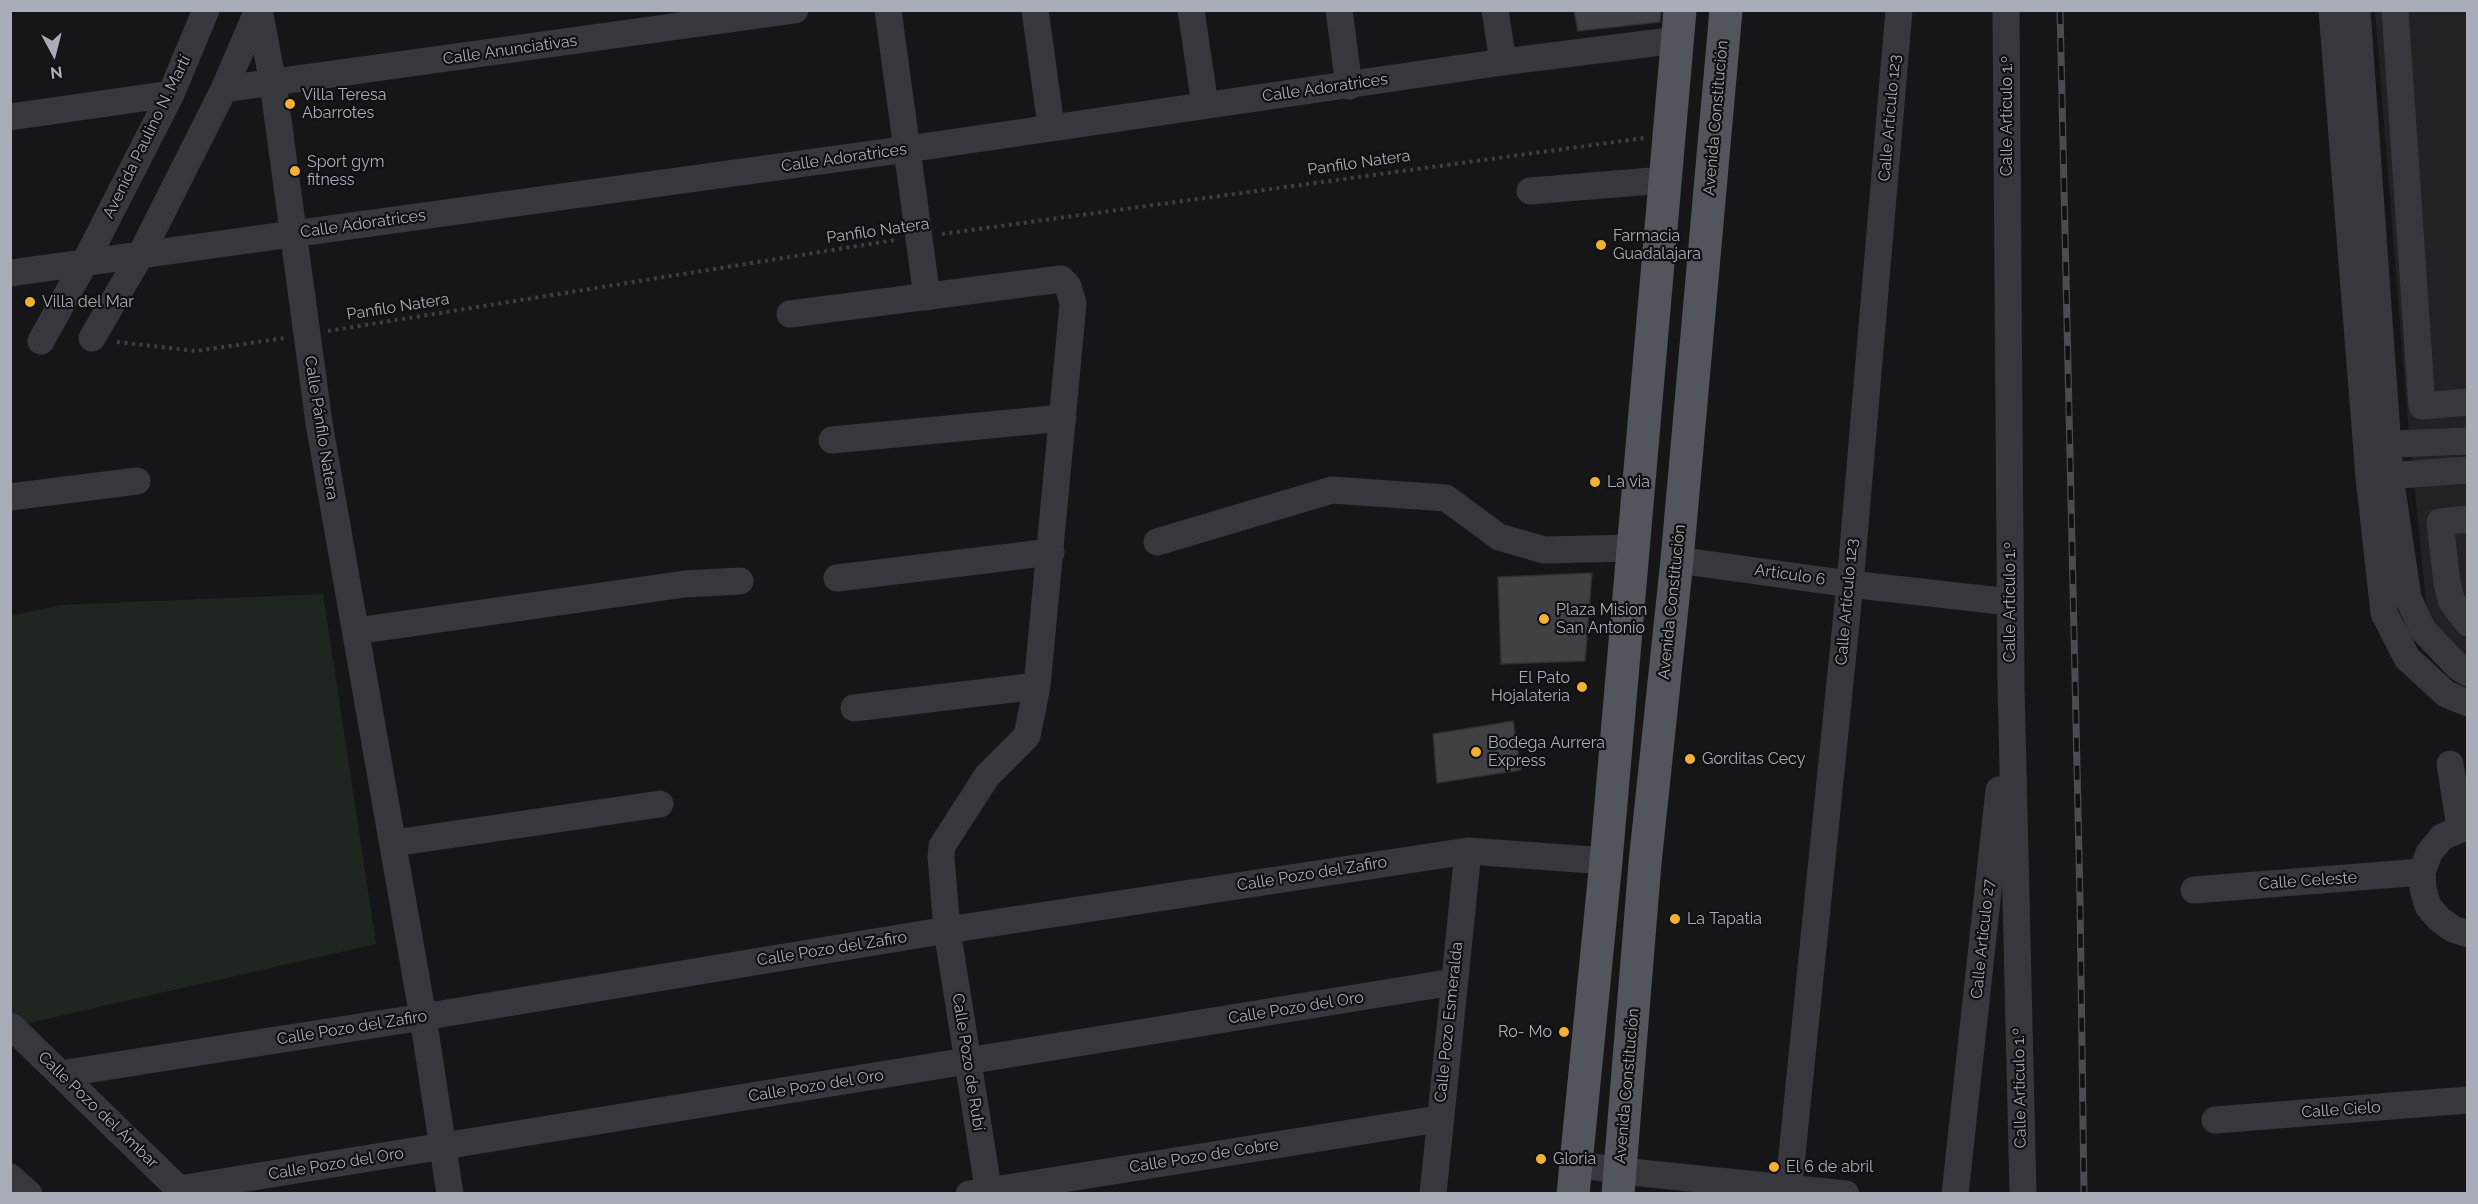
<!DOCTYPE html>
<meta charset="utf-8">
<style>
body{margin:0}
#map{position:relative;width:2478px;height:1204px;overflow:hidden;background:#161618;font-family:Raleway,sans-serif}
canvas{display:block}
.frame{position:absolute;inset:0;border:12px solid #a8adb8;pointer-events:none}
.north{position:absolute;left:24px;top:24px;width:60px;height:60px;-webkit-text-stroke:4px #111113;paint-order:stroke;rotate:173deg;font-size:16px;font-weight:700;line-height:24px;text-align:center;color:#a8adb8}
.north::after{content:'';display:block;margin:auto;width:21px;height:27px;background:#a8adb8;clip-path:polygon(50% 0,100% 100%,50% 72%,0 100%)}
</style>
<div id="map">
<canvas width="2478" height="1204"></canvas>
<div class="frame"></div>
<div class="north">N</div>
</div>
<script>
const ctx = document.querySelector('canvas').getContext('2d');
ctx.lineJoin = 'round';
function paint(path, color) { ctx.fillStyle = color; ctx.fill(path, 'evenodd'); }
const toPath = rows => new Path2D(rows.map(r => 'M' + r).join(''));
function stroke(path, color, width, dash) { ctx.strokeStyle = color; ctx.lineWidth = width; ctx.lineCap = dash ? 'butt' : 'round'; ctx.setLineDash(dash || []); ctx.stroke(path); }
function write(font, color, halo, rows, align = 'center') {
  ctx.font = font + ' Raleway,sans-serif'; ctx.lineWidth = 4.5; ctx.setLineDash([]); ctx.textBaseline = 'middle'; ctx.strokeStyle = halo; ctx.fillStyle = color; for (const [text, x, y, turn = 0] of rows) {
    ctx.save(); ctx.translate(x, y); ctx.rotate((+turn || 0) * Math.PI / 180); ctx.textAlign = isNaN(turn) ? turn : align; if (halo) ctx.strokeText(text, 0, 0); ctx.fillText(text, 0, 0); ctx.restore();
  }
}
const built = toPath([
 [2375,11,2467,11,2467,659,2431,619,2426,603,2407,411]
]);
const green = toPath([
 [323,594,376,944,11,1027,10,616,61,605]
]);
const building = toPath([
 [1574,10,1661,10,1660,22,1578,31,1574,10],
 [1592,573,1585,661,1501,664,1498,577,1592,573],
 [1513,721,1521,770,1437,783,1433,734,1513,721]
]);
const path = toPath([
 [942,234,1644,138],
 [328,331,895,240],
 [117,342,196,351,285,338]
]);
const minor = toPath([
 [259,10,273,83,319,423,423,1017,450,1194],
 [888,10,927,297],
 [1035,10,1051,126],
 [1191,10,1205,105],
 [1339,10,1349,86],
 [1495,10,1503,62],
 [2006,10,2011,684,2023,1194],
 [2332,10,2369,477,2384,613,2407,658,2446,694,2468,703],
 [2357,10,2390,476,2408,598,2423,630,2458,667,2468,673],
 [2395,10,2422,406,2468,402],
 [224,89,795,10],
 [10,117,171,94],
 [1530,191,1664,180],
 [10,273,908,149,1503,62,1677,40],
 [790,314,1061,279,1068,286,1073,304,1037,686,1027,736,987,776,942,846,941,857,947,930,989,1194],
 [92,338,140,256,224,89,258,10],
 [41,341,85,262,171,94,206,10],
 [832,440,1063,418],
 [2370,445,2468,441],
 [2373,477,2468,470],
 [10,497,137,481],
 [2468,519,2440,522,2447,583,2452,602,2468,623],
 [1157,542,1332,490,1446,498,1499,537,1544,550,1632,548],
 [1677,560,1850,584,2010,602],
 [837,578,1051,552],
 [356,631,685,584,740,581],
 [854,708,1037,686],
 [2450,764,2460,827],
 [2468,826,2442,837,2429,853,2422,872,2423,889,2428,906,2439,919,2453,929,2468,934],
 [394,843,660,804],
 [2194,890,2422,872],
 [12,1027,184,1194],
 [60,1074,423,1017,947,930,1468,851,1606,861],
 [2215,1120,2468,1100],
 [1576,1164,1621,1171,1846,1194],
 [10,1177,29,1194],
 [179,1189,1453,982],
 [969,1194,1438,1119],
 [1433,1194,1468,851],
 [1788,1194,1850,584,1899,10],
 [1955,1194,1999,790]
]);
const major = toPath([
 [1573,1194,1606,861,1680,10],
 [1618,1194,1645,863,1677,560,1726,10]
]);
const rail = toPath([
 [2060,10,2080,900,2084,1194]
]);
const markers = [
 [290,104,6,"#f2b134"],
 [295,171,6,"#f2b134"],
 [1601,245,6,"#f2b134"],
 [30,302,6,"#f2b134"],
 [1595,482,6,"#f2b134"],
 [1544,619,6,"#f2b134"],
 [1582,687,6,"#f2b134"],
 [1476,752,6,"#f2b134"],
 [1690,759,6,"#f2b134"],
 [1675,919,6,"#f2b134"],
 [1564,1032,6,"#f2b134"],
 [1541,1159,6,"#f2b134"],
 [1774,1167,6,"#f2b134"]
];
const streetNames = [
 ["Calle Anunciativas",510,50,-8],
 ["Calle Adoratrices",1325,88,-8],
 ["Calle Artículo 1.º",2007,116,-90],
 ["Avenida Constitución",1716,118,-85],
 ["Calle Artículo 123",1890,118,-85],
 ["Avenida Paulino N. Martí",147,137,-64],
 ["Calle Adoratrices",844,158,-8],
 ["Panfilo Natera",1359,163,-8],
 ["Calle Adoratrices",363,224,-8],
 ["Panfilo Natera",878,231,-8],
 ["Panfilo Natera",398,307,-9],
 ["Calle Pánfilo Natera",321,428,81],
 ["Articulo 6",1790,575,8],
 ["Avenida Constitución",1672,602,-84],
 ["Calle Artículo 123",1847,602,-85],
 ["Calle Artículo 1.º",2010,602,-90],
 ["Calle Pozo del Zafiro",1312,874,-9],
 ["Calle Celeste",2308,881,-4],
 ["Calle Artículo 27",1983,939,-84],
 ["Calle Pozo del Zafiro",832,949,-9],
 ["Calle Pozo del Oro",1296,1008,-9],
 ["Calle Pozo Esmeralda",1449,1022,-84],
 ["Calle Pozo del Zafiro",352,1028,-9],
 ["Calle Pozo de Rubí",968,1062,81],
 ["Calle Pozo del Oro",816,1086,-9],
 ["Avenida Constitución",1627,1086,-85],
 ["Calle Artículo 1.º",2020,1088,-91],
 ["Calle Pozo del Ámbar",98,1110,44],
 ["Calle Cielo",2341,1110,-4],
 ["Calle Pozo de Cobre",1204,1156,-9],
 ["Calle Pozo del Oro",336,1164,-9]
];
const poiNames = [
 ["Villa Teresa",302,95],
 ["Abarrotes",302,113],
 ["Sport gym",307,162],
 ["fitness",307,180],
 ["Farmacia",1613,236],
 ["Guadalajara",1613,254],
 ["Villa del Mar",42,302],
 ["La via",1607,482],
 ["Plaza Mision",1556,610],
 ["San Antonio",1556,628],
 ["El Pato",1570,678,"right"],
 ["Hojalateria",1570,696,"right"],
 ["Bodega Aurrera",1488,743],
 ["Express",1488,761],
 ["Gorditas Cecy",1702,759],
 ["La Tapatia",1687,919],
 ["Ro- Mo",1552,1032,"right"],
 ["Gloria",1553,1159],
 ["El 6 de abril",1786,1167]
];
paint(built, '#222225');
paint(green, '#1e261f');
paint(building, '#404145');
stroke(building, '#303034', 1.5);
stroke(path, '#3d3f44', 4, [3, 4.5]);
stroke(minor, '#37383d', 27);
stroke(major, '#53555c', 33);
stroke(rail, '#4a4c52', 7);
stroke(rail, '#111113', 4.5, [14]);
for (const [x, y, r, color] of markers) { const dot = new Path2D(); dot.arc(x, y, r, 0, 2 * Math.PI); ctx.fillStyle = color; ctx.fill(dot); stroke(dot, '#111113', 2); }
write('16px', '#a8adb8', '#111113', streetNames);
write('16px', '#a8adb8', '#111113', poiNames, 'left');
</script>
